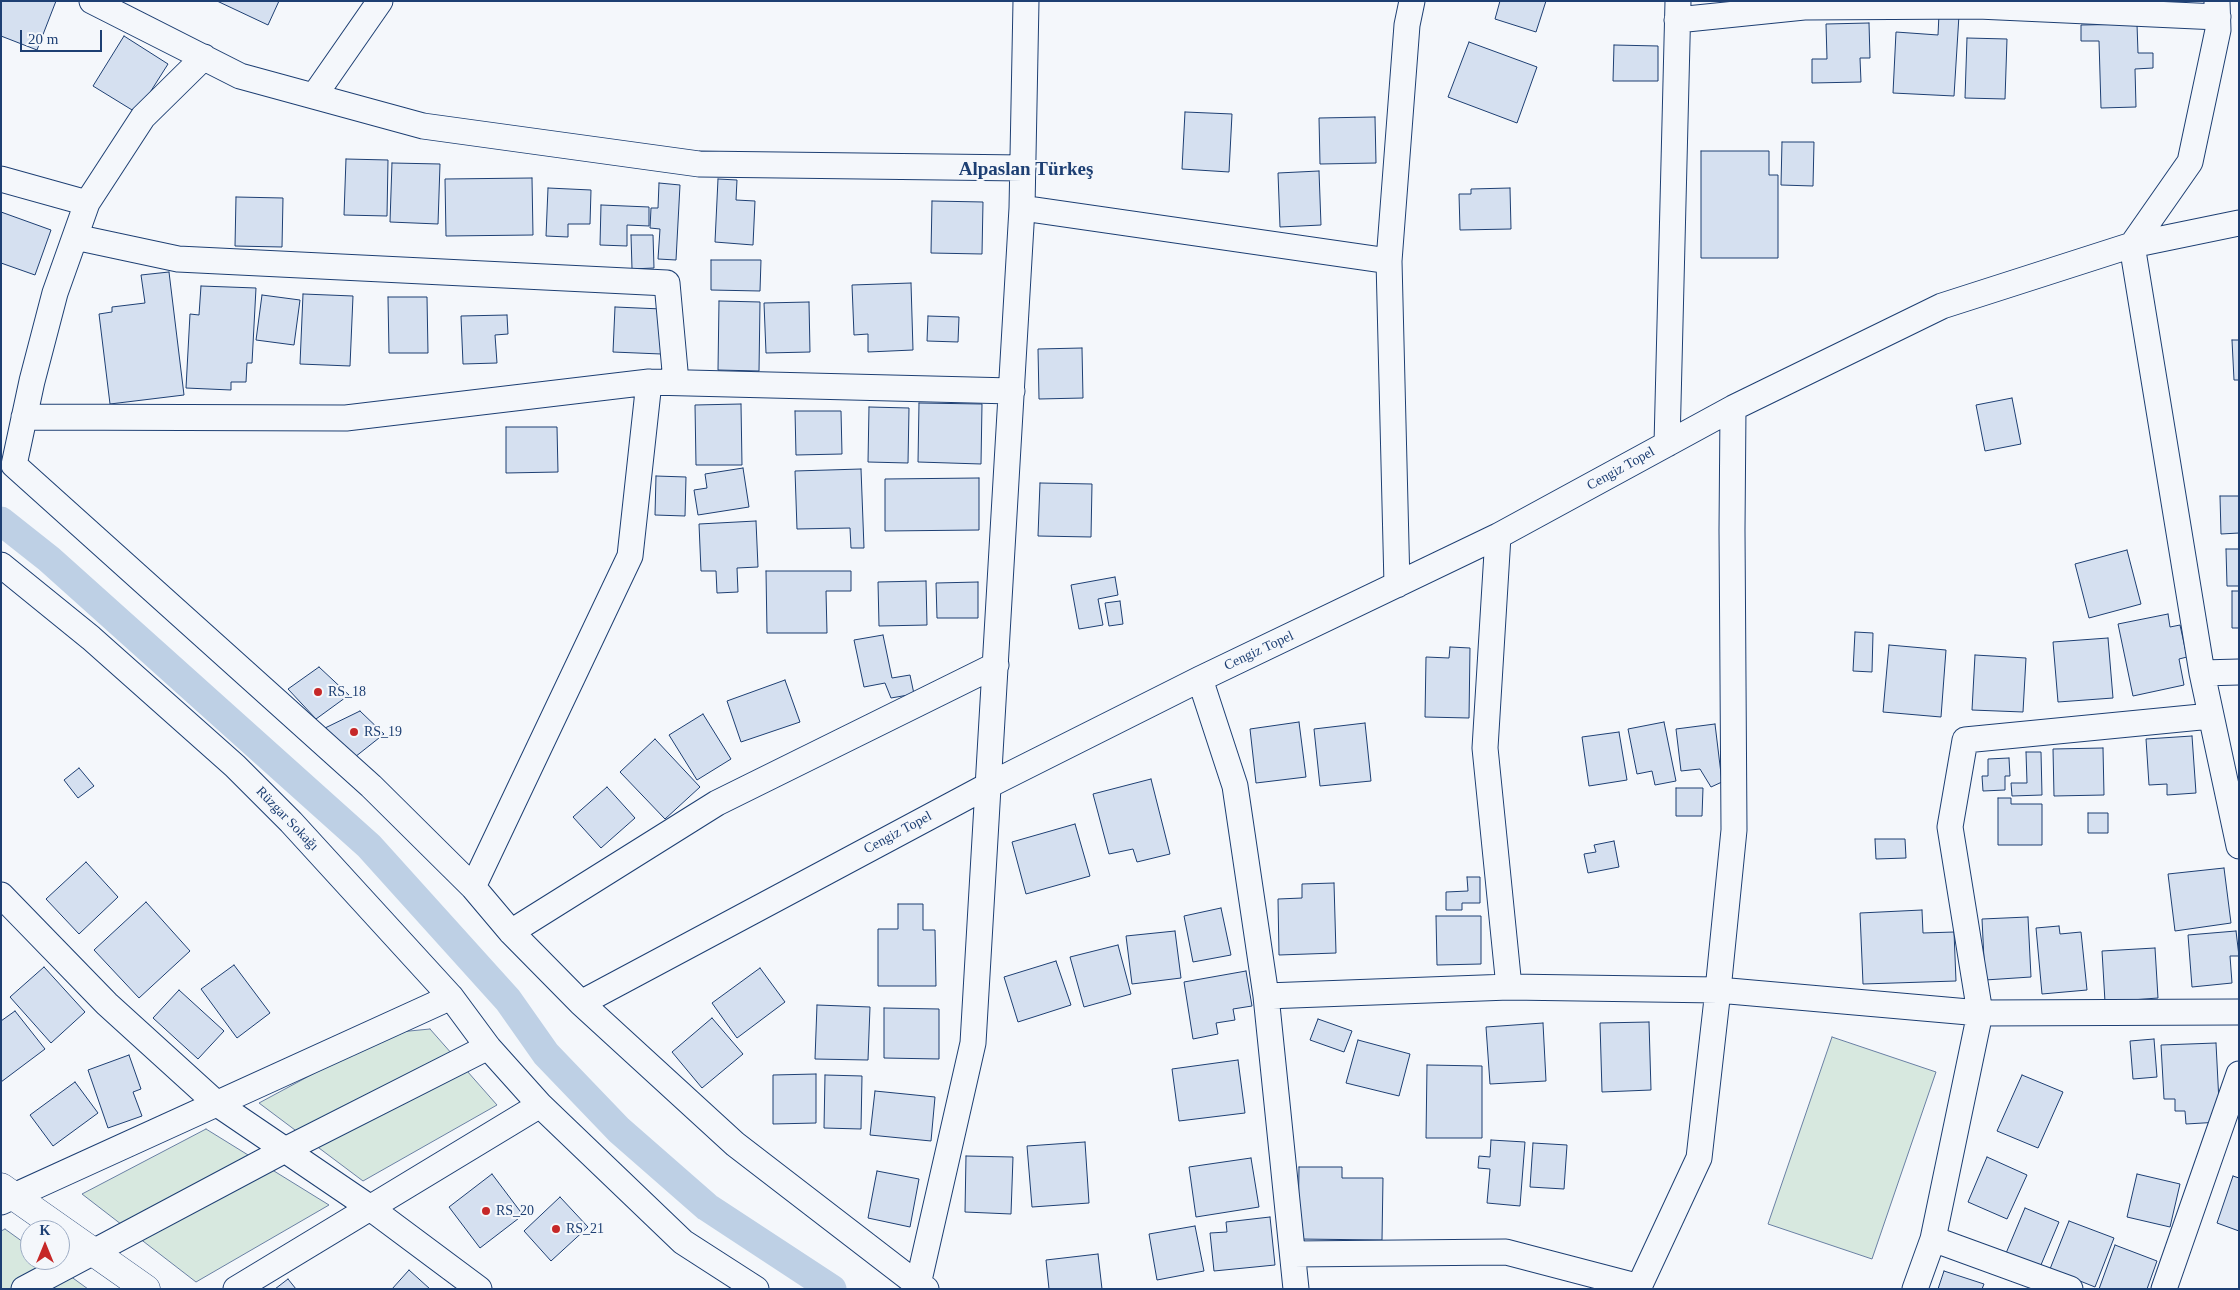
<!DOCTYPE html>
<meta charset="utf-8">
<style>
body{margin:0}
#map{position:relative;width:2240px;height:1290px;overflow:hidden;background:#f4f7fb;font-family:"Times New Roman",serif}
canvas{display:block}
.frame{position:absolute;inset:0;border:2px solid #1d3f73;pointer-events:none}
.north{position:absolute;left:20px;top:1220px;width:50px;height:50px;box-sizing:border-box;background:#f4f7fb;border:1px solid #9eadc5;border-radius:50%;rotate:0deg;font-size:14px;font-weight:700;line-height:20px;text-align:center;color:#1d3f73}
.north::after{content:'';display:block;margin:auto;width:18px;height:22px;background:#c62828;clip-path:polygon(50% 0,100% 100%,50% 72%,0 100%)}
.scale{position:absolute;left:20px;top:30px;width:82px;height:22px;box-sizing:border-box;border:2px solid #1d3f73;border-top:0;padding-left:6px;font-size:15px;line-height:18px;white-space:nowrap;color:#1d3f73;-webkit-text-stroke:4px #f4f7fb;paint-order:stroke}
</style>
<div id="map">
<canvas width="2240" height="1290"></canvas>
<div class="frame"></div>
<div class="north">K</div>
<div class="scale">20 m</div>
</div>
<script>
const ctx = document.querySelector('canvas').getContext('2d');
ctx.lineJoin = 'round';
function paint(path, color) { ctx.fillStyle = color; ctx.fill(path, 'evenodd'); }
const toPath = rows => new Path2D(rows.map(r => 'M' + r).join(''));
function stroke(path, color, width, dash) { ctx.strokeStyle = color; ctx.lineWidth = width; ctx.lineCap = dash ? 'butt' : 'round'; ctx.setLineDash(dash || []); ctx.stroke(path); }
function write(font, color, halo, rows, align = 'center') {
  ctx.font = font + ' "Times New Roman",serif'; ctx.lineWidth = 4; ctx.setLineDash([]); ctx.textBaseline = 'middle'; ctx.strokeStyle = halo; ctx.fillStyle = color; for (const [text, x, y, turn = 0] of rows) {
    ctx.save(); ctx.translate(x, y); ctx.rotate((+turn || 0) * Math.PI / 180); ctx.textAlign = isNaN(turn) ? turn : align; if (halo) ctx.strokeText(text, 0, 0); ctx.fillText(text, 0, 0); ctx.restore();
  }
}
const green = toPath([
 [430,1029,497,1105,363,1181,259,1103,389,1033,430,1029],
 [1832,1037,1936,1072,1872,1259,1768,1224,1832,1037],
 [206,1129,329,1205,196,1282,82,1194,206,1129],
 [5,1229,30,1247,30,1260,48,1260,88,1289,1,1289,1,1231,5,1229]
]);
const canal = toPath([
 [1,521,49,559,369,846,508,1000,546,1054,619,1130,707,1207,832,1289]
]);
const building = toPath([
 [1,1,56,1,37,50,1,36,1,1],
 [217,1,279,1,268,25,217,1],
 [1500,1,1546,1,1536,32,1495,19,1500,1],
 [1939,14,1959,15,1954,96,1893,93,1896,32,1938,35,1939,14],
 [1869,23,1870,58,1860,58,1861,82,1812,83,1812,59,1827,59,1826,24,1869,23],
 [2137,24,2138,53,2153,53,2153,68,2135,69,2136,107,2101,108,2099,41,2081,41,2081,25,2137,24],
 [124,36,168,64,137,113,93,86,124,36],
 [1967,38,2007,39,2005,99,1965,98,1967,38],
 [1469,42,1537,67,1517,123,1448,97,1469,42],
 [1614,45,1658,46,1658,81,1613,81,1614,45],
 [1185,112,1232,114,1229,172,1182,169,1185,112],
 [1375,117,1376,163,1320,164,1319,118,1375,117],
 [1782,142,1814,142,1813,186,1781,185,1782,142],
 [1701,151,1769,151,1769,175,1778,175,1778,258,1701,258,1701,151],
 [346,159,388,160,387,216,344,215,346,159],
 [392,163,440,164,438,224,390,222,392,163],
 [1319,171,1321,225,1280,227,1278,173,1319,171],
 [532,178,533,235,446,236,445,179,532,178],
 [718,179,737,180,736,200,755,201,753,245,715,242,718,179],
 [659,183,680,185,676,260,658,259,660,229,650,228,651,208,658,208,659,183],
 [548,188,591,190,590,224,568,224,568,237,546,236,548,188],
 [1510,188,1511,229,1460,230,1459,194,1471,194,1471,189,1510,188],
 [236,197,283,198,282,247,235,246,236,197],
 [932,201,983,202,982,254,931,253,932,201],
 [601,205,649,207,649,226,627,225,627,246,600,245,601,205],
 [1,212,51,230,35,275,1,263,1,212],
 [631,235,653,235,654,268,632,269,631,235],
 [711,260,761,260,760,291,711,290,711,260],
 [169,272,184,395,110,404,99,314,112,312,112,307,145,303,141,275,169,272],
 [911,283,913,350,868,352,868,334,854,335,852,285,911,283],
 [201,286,256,288,252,363,247,363,246,382,231,382,231,390,186,388,190,314,199,315,201,286],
 [303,294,353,296,350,366,300,364,303,294],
 [262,295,300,300,294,345,256,340,262,295],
 [388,297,427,297,428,353,389,353,388,297],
 [719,301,760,302,759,371,718,370,719,301],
 [809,302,810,352,766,353,764,303,809,302],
 [615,307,662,309,661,354,613,352,615,307],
 [507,315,508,334,495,335,497,363,463,364,461,316,507,315],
 [928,316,959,317,958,342,927,341,928,316],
 [2232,340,2239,340,2239,380,2234,380,2232,340],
 [1082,348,1083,398,1039,399,1038,349,1082,348],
 [2012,398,2021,444,1985,451,1976,405,2012,398],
 [919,403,982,404,981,464,918,462,919,403],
 [741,404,742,465,696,465,695,405,741,404],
 [869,407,909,408,908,463,868,462,869,407],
 [795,411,841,411,842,454,796,455,795,411],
 [506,427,557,427,558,472,506,473,506,427],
 [743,468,749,507,698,515,694,490,707,488,705,474,743,468],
 [861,469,864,548,851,548,850,528,797,529,795,471,861,469],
 [656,476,686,477,685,516,655,515,656,476],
 [979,478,979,530,885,531,885,479,979,478],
 [1040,483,1092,484,1091,537,1038,536,1040,483],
 [2220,496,2239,496,2239,533,2221,534,2220,496],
 [756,521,758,567,737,568,738,592,717,593,716,571,701,571,699,524,756,521],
 [2226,549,2239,549,2239,586,2227,586,2226,549],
 [2127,550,2141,604,2089,618,2075,564,2127,550],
 [766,571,851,571,851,591,826,591,827,633,767,633,766,571],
 [1115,577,1118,595,1098,599,1103,625,1079,629,1071,585,1115,577],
 [926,581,927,625,879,626,878,582,926,581],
 [978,582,978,618,937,618,936,583,978,582],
 [2232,591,2239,591,2239,628,2232,628,2232,591],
 [1120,601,1123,624,1109,626,1105,603,1120,601],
 [2168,614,2170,627,2180,625,2187,657,2179,659,2184,685,2133,696,2118,624,2168,614],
 [1855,632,1873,633,1872,672,1853,671,1855,632],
 [883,635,892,678,910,675,914,694,891,698,885,683,864,687,854,640,883,635],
 [2108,638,2113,698,2058,702,2053,642,2108,638],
 [1889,645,1946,650,1941,717,1883,712,1889,645],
 [1450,647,1470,648,1469,718,1425,717,1426,657,1449,658,1450,647],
 [1975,655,2026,658,2023,712,1972,710,1975,655],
 [319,667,349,695,316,719,288,689,319,667],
 [785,680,800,722,741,742,727,701,785,680],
 [360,711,384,734,355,757,323,729,360,711],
 [703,714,731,759,697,780,669,735,703,714],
 [1299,722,1306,777,1256,783,1250,729,1299,722],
 [1664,722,1676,781,1655,785,1652,771,1637,774,1628,729,1664,722],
 [1365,723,1371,781,1320,786,1314,729,1365,723],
 [1715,724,1722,782,1711,787,1700,769,1681,771,1676,729,1715,724],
 [1619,732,1627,780,1589,786,1582,737,1619,732],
 [2192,736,2196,793,2167,795,2167,784,2149,785,2146,739,2192,736],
 [655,739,700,787,665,819,620,772,655,739],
 [2103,748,2104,795,2054,796,2053,749,2103,748],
 [2026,752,2041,752,2042,795,2012,796,2011,783,2027,783,2026,752],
 [2009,758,2010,776,2005,776,2005,790,1983,791,1982,776,1988,776,1988,759,2009,758],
 [79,768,94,786,78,798,64,780,79,768],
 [1151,779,1170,854,1137,862,1133,849,1109,854,1093,794,1151,779],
 [607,787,635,818,601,848,573,817,607,787],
 [1676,788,1703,788,1702,816,1676,816,1676,788],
 [1998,798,2011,798,2011,804,2042,804,2042,845,1998,845,1998,798],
 [2088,813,2108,813,2108,833,2088,833,2088,813],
 [1075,824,1090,876,1026,894,1012,842,1075,824],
 [1875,839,1905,839,1906,858,1876,859,1875,839],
 [1614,841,1619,867,1588,873,1584,854,1596,852,1594,845,1614,841],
 [86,862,118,897,79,934,46,899,86,862],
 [2224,868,2231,923,2175,931,2168,874,2224,868],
 [1467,877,1480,877,1480,903,1462,903,1462,910,1446,910,1446,892,1468,891,1467,877],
 [1334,883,1336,953,1279,955,1278,899,1302,898,1302,884,1334,883],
 [146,902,190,951,139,998,94,950,146,902],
 [898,904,923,904,923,930,935,930,936,986,878,986,878,929,898,929,898,904],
 [1221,908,1231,955,1193,962,1184,916,1221,908],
 [1922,910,1923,933,1954,932,1956,981,1863,984,1860,913,1922,910],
 [1436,916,1481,916,1481,964,1437,965,1436,916],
 [2028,917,2031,977,1985,980,1982,919,2028,917],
 [2059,926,2060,934,2081,932,2087,990,2042,994,2036,928,2059,926],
 [1175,931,1181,978,1132,984,1126,936,1175,931],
 [2236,931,2239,956,2230,956,2232,983,2192,987,2188,935,2236,931],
 [1118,945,1131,994,1084,1007,1070,957,1118,945],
 [2155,948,2158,998,2105,1002,2102,951,2155,948],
 [1056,961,1071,1005,1018,1022,1004,977,1056,961],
 [234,965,270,1013,237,1038,201,989,234,965],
 [44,967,85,1012,51,1043,10,997,44,967],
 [760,968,785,1002,737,1038,712,1003,760,968],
 [1246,971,1252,1006,1233,1009,1235,1020,1216,1023,1218,1034,1193,1039,1184,982,1246,971],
 [179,990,224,1031,198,1059,153,1018,179,990],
 [817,1005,870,1007,868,1060,815,1059,817,1005],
 [884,1008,939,1009,939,1059,884,1058,884,1008],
 [15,1011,45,1049,1,1082,1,1021,15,1011],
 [712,1018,743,1054,702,1088,672,1052,712,1018],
 [1318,1019,1352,1031,1344,1052,1310,1040,1318,1019],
 [1649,1022,1651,1090,1602,1092,1600,1023,1649,1022],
 [1543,1023,1546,1081,1490,1084,1486,1027,1543,1023],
 [2154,1039,2157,1077,2133,1079,2130,1041,2154,1039],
 [1358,1040,1410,1054,1399,1096,1346,1083,1358,1040],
 [2216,1043,2220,1122,2186,1124,2185,1111,2175,1111,2175,1099,2164,1099,2161,1045,2216,1043],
 [129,1055,141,1089,133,1092,142,1116,108,1128,88,1070,129,1055],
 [1238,1060,1245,1113,1179,1121,1172,1069,1238,1060],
 [1427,1065,1482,1066,1482,1138,1426,1138,1427,1065],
 [816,1074,816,1123,773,1124,773,1075,816,1074],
 [825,1075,862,1076,861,1129,824,1128,825,1075],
 [2022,1075,2063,1092,2038,1148,1997,1131,2022,1075],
 [75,1082,98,1113,53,1146,30,1115,75,1082],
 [875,1091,935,1097,931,1141,870,1135,875,1091],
 [1491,1140,1525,1142,1520,1206,1487,1203,1490,1169,1478,1168,1479,1156,1490,1157,1491,1140],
 [1085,1142,1089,1203,1032,1207,1027,1146,1085,1142],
 [1533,1143,1567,1145,1564,1189,1530,1187,1533,1143],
 [966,1156,1013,1157,1011,1214,965,1212,966,1156],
 [1987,1157,2027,1175,2007,1219,1968,1202,1987,1157],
 [1251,1158,1259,1207,1196,1217,1189,1167,1251,1158],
 [1299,1167,1342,1167,1342,1178,1383,1178,1382,1240,1298,1239,1299,1167],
 [877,1171,919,1179,910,1227,868,1218,877,1171],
 [492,1174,523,1215,480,1248,449,1207,492,1174],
 [2137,1174,2180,1184,2170,1227,2127,1217,2137,1174],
 [2233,1176,2239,1178,2239,1231,2217,1223,2233,1176],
 [560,1197,588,1227,551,1261,524,1231,560,1197],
 [2025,1208,2059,1222,2038,1272,2004,1258,2025,1208],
 [1270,1217,1275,1265,1214,1271,1210,1233,1227,1232,1226,1222,1270,1217],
 [2069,1221,2114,1238,2095,1287,2050,1269,2069,1221],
 [1195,1226,1204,1271,1157,1280,1149,1234,1195,1226],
 [2115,1245,2157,1261,2147,1289,2099,1289,2115,1245],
 [1098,1254,1102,1289,1049,1289,1046,1260,1098,1254],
 [409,1270,430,1289,392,1289,409,1270],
 [1944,1271,1984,1284,1982,1289,1938,1289,1944,1271],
 [288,1279,296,1289,275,1289,288,1279]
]);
const street = toPath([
 [92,1,240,76,423,126,699,164,1023,168],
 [2217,1,2218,30,2190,162,2132,245,2202,673,2239,846],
 [1677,20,1804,7,1978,6,2218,17],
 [204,57,143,117,87,203,55,293,32,381,14,465,371,786,473,887,511,932,581,1003,735,1144,918,1285,926,1289],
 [314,96,380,1],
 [1,179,87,203],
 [1022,208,1389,261],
 [75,237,178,259,667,283,676,382],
 [24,417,346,418,649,382,1012,391],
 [1667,444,1678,1],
 [1498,536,1485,748,1509,987],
 [1,565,91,638,235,766,291,822,451,997,488,1047,540,1105,683,1242,756,1289],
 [1397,585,1389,261,1407,25,1412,1],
 [2202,673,2239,672],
 [1200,679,1235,786,1266,996,1296,1289],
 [473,887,630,556,649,382],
 [1,895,107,1004,216,1103,369,1207,479,1289],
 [511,932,717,803,996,665],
 [1266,996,1509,987,1718,990,1980,1013,2239,1012],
 [581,1003,989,785,1200,679,1498,536,1733,408,1942,306,2132,245,2239,223],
 [1,1202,451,997],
 [1933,1239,2070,1289],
 [1293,1254,1506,1252,1640,1287],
 [24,1289,285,1150,488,1047],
 [236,1289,540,1105],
 [917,1289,973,1043,1022,208,1026,1],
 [1638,1289,1699,1158,1718,990,1734,830,1732,530,1733,408],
 [1915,1289,1933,1239,1980,1013,1950,827,1965,740,2211,716],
 [2164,1289,2239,1074]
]);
const secondary = toPath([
 [1,1187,146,1289]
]);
const markers = [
 [318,692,5,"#c62828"],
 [354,732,5,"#c62828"],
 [486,1211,5,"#c62828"],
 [556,1229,5,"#c62828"]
];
const streetNames = [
 ["Cengiz Topel",1621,469,-29],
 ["Cengiz Topel",1259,651,-25],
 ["Rüzgar Sokağı",287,819,46],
 ["Cengiz Topel",898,833,-28]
];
const poiNames = [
 ["RS_18",328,692],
 ["RS_19",364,732],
 ["RS_20",496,1211],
 ["RS_21",566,1229]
];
const districtNames = [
 ["Alpaslan Türkeş",1026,170]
];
paint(green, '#d7e8df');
stroke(green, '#687fa3', 1);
stroke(canal, '#bed0e5', 29);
paint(building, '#d5e0f0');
stroke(building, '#1d3f73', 1);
stroke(street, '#1d3f73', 27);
stroke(secondary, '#1d3f73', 29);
stroke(street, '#f4f7fb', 25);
stroke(secondary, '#f4f7fb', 28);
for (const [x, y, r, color] of markers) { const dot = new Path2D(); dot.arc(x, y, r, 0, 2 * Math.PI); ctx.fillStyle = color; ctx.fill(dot); stroke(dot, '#f4f7fb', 2); }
write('14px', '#1d3f73', '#f4f7fb', streetNames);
write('14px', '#1d3f73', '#f4f7fb', poiNames, 'left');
write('bold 19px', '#1d3f73', '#f4f7fb', districtNames);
</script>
